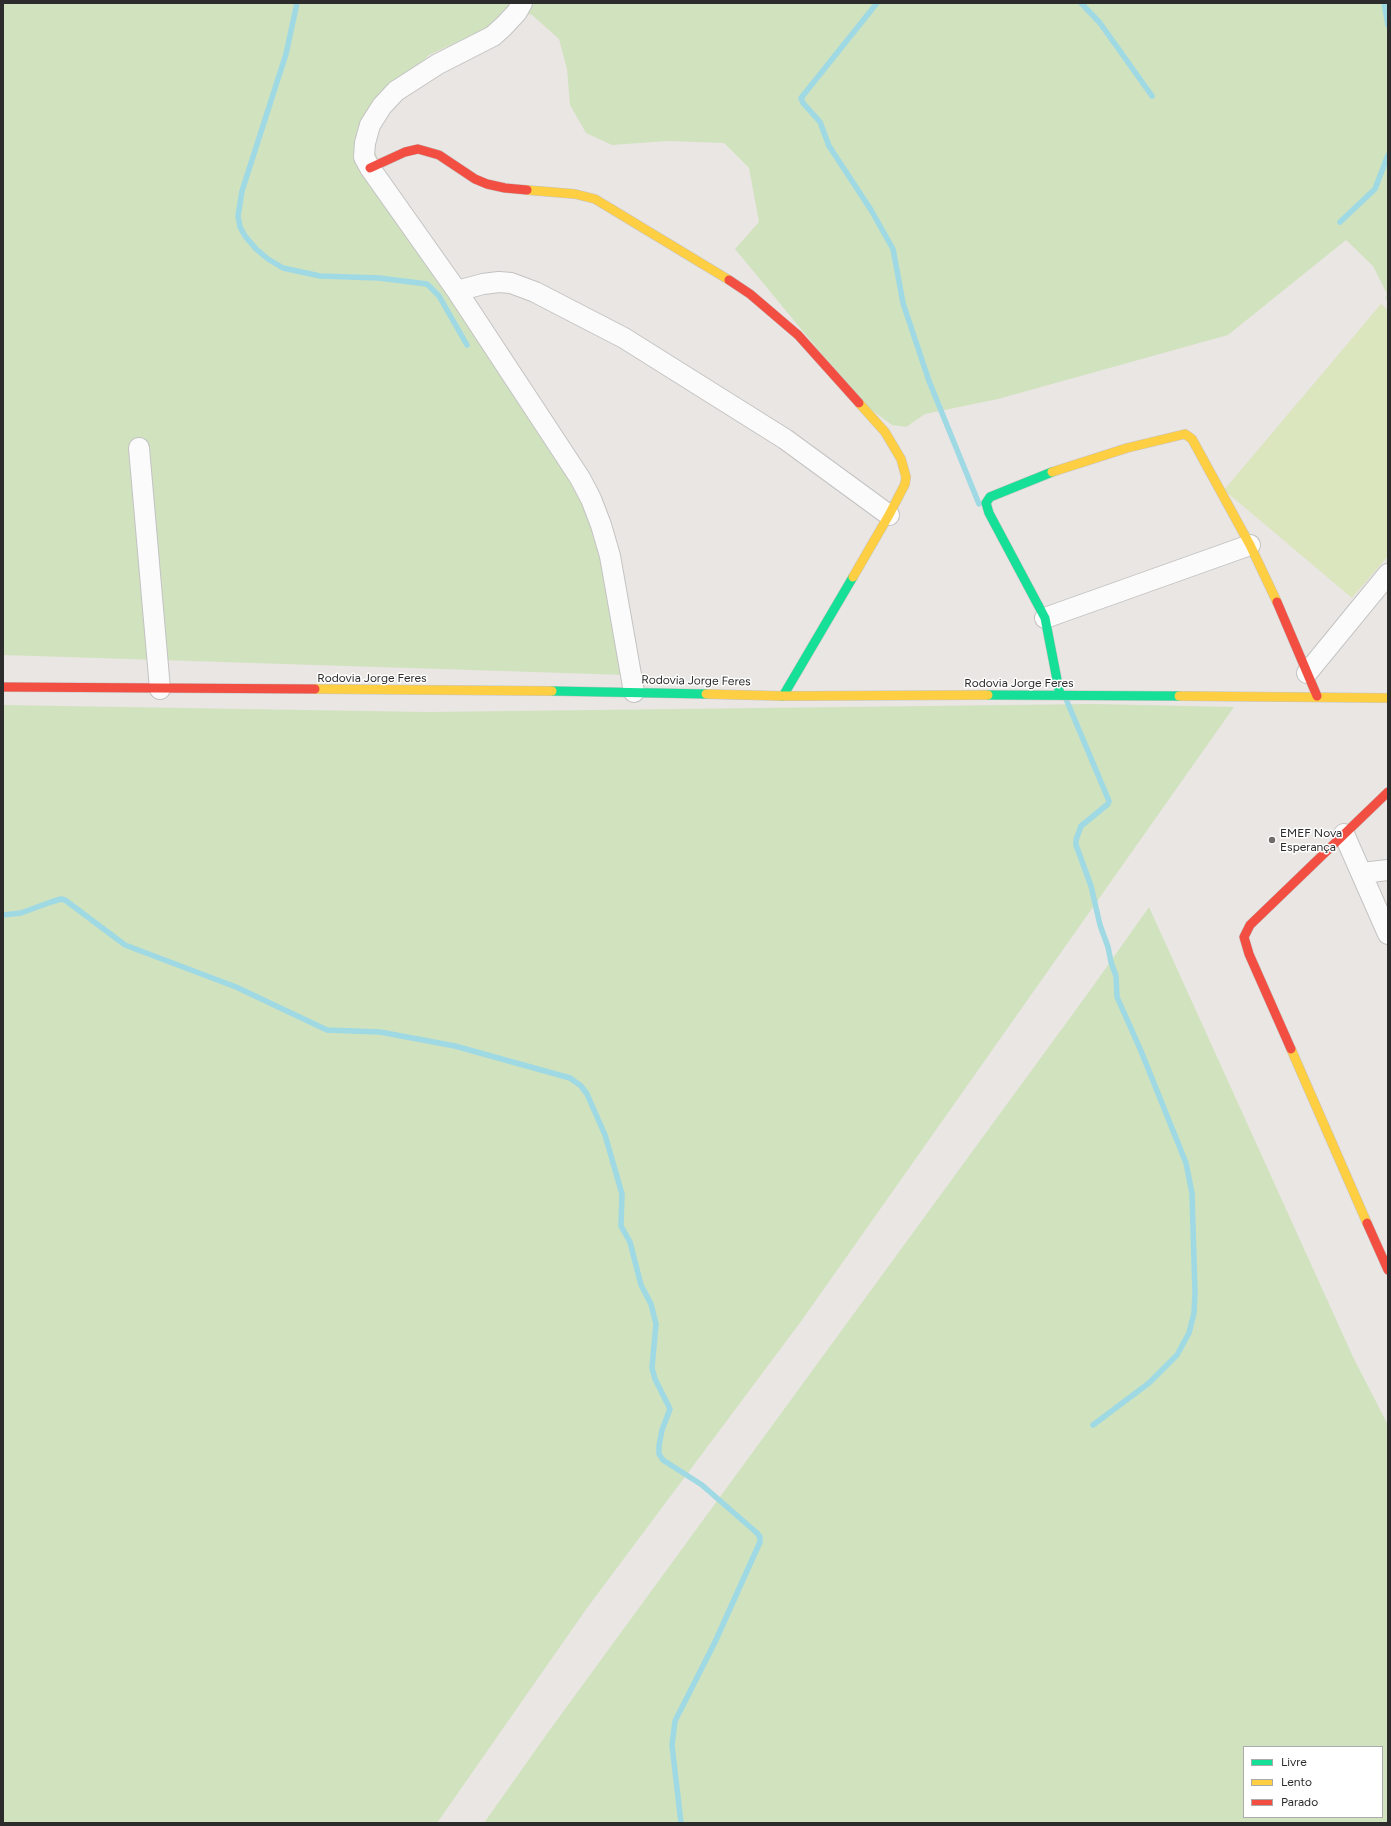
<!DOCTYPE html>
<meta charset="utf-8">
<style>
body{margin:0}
#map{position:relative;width:1391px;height:1826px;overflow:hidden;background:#eae6e3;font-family:Figtree,sans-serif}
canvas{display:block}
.frame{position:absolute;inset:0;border:4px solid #2c2c2c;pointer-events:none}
.legend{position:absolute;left:1243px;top:1746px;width:140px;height:72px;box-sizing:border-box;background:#fff;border:1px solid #ababab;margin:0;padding:5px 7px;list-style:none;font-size:12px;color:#2c2c2c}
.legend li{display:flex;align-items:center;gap:8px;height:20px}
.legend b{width:20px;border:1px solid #ababab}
</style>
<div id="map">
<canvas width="1391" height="1826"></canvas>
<div class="frame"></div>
<ul class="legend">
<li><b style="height:5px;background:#16e098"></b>Livre</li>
<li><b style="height:5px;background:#ffcf43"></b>Lento</li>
<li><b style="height:5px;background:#f24e42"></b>Parado</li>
</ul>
</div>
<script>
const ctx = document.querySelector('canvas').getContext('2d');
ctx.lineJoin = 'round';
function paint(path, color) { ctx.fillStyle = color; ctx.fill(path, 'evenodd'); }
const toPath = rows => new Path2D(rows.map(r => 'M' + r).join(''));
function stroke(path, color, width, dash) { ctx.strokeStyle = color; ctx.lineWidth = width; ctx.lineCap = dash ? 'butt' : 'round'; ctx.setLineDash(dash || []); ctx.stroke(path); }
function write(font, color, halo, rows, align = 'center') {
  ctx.font = font + ' Figtree,sans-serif'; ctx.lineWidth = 3; ctx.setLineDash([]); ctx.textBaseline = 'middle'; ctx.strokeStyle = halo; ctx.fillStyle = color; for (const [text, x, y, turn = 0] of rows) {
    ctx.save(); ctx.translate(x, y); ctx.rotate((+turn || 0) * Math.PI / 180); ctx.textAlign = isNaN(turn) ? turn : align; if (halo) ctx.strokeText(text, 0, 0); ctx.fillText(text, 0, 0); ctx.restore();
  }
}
const green = toPath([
 [3,3,1388,3,1388,301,1385,298,1387,294,1373,266,1346,240,1228,335,998,399,925,414,906,427,892,425,862,403,735,249,759,222,749,168,724,143,667,141,612,145,586,133,570,105,567,69,559,39,531,14,487,28,429,55,399,84,378,115,375,152,385,177,585,493,627,675,3,655],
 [1093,704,1234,707,802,1320,587,1608,437,1823,3,1823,3,705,427,712],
 [1149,907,1354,1359,1388,1425,1388,1823,484,1823,549,1731,1091,989],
 [1244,1747,1382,1747,1382,1817,1244,1817]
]);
const pitch = toPath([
 [1381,304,1388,310,1388,556,1352,598,1224,490]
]);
const stream = toPath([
 [297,3,286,54,242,191,238,216,240,227,245,236,256,249,268,259,283,268,320,276,379,278,427,284,439,296,467,345],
 [877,3,801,98,803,103,820,122,829,146,871,210,893,249,903,303,929,381,979,504],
 [1081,3,1100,23,1152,96],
 [1384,3,1388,25],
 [1340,222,1375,189,1388,155],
 [1066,699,1109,801,1108,804,1081,826,1076,840,1076,845,1091,886,1100,925,1108,947,1111,962,1116,976,1117,997,1141,1051,1186,1163,1192,1193,1195,1293,1194,1313,1189,1333,1177,1355,1149,1383,1093,1425],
 [3,915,21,913,51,902,61,899,65,900,125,945,236,987,327,1030,380,1032,455,1046,570,1078,581,1086,587,1094,605,1135,622,1194,621,1226,630,1242,641,1285,651,1304,656,1324,652,1368,655,1379,670,1409,662,1430,659,1446,659,1454,663,1460,702,1485,757,1533,760,1537,760,1542,715,1642,675,1721,672,1745,681,1823]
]);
const street = toPath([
 [522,3,517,12,504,26,493,36,438,64,396,91,382,106,370,125,365,143,364,157,370,168,457,291,580,478,591,499,601,525,610,556,634,692],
 [457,291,483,284,499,282,511,283,535,292,624,338,785,439,889,515],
 [139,448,160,689],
 [1045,618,1250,545],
 [1307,673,1388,574],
 [1344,834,1388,934],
 [1362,873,1388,870]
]);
const fast = toPath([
 [1052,472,990,497,986,503,989,513,1045,618,1060,695],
 [552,691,706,694],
 [988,695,1179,696],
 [783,696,853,577]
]);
const slow = toPath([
 [527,190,575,194,595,199,729,280],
 [1052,472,1127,448,1185,434,1192,439,1250,545,1277,602],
 [853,577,889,515,905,484,906,477,901,459,885,432,859,403],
 [315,689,552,691],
 [706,694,783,696,988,695],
 [1179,696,1388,698],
 [1291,1049,1367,1223]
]);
const jam = toPath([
 [370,168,405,152,418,149,439,155,475,179,487,184,505,188,527,190],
 [729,280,750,294,798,335,859,403],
 [1277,602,1317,696],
 [3,687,315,689],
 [1291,1049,1249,954,1244,937,1250,925,1388,792],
 [1367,1223,1388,1270]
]);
const markers = [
 [1272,840,4,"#6e6d6c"]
];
const streetNames = [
 ["Rodovia Jorge Feres",372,678],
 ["Rodovia Jorge Feres",696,681,1],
 ["Rodovia Jorge Feres",1019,683]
];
const poiNames = [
 ["EMEF Nova",1280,833],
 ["Esperança",1280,847]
];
paint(green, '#d1e2bf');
paint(pitch, '#dbe5be');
stroke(stream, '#9ed9e4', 5.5);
stroke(street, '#c4c3c3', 22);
stroke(fast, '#c4c3c3', 10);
stroke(slow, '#c4c3c3', 10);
stroke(jam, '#c4c3c3', 10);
stroke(street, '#fcfbfb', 20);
stroke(fast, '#16e098', 9);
stroke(slow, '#ffcf43', 9);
stroke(jam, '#f24e42', 9);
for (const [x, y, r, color] of markers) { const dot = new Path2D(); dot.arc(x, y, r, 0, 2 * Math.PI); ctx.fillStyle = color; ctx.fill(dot); stroke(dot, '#fff', 1.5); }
write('12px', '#2c2c2c', '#fff', streetNames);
write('12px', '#2c2c2c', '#fff', poiNames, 'left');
</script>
